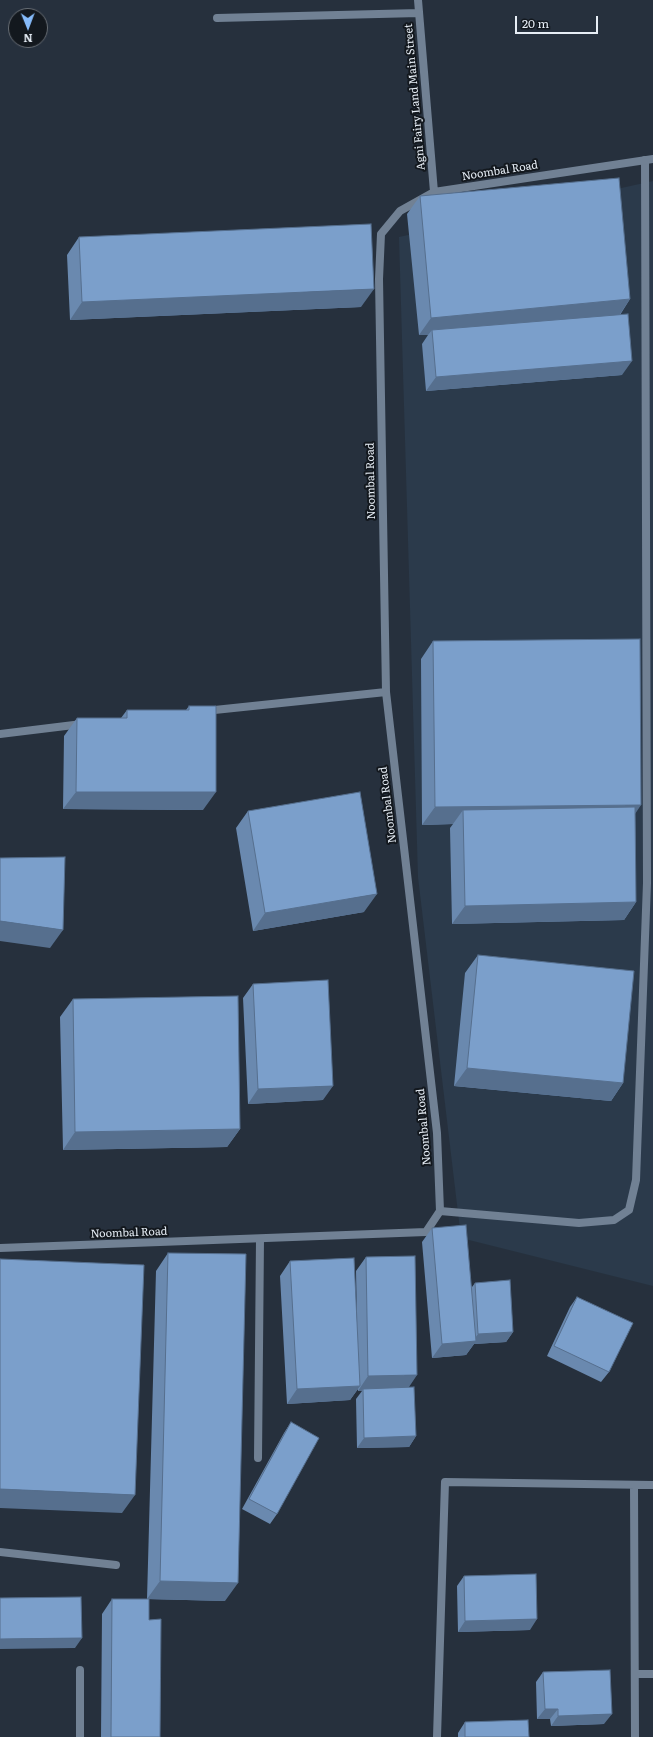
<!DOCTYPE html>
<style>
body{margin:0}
#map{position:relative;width:653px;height:1737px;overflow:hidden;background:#26303d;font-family:Literata,serif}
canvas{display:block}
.north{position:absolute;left:8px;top:8px;width:40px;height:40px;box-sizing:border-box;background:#13181e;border:1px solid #676d74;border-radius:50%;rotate:179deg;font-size:11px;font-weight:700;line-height:16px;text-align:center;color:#e6edf5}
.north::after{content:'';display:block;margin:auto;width:14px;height:18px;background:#86bbfb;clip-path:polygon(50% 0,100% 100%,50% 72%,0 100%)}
.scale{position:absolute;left:515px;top:16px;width:83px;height:18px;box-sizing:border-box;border:2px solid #e6edf5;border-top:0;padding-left:5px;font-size:12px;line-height:14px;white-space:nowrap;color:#e6edf5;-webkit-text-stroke:3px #13181e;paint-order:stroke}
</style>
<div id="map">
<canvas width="653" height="1737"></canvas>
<div class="north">N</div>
<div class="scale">20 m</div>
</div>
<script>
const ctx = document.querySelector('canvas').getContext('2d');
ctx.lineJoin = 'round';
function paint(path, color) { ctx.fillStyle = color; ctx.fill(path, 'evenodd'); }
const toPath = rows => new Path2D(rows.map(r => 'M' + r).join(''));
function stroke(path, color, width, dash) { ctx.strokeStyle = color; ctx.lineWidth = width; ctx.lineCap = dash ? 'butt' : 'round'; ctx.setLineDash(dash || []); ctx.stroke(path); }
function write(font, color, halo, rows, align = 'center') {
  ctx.font = font + ' Literata,serif'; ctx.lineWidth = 4; ctx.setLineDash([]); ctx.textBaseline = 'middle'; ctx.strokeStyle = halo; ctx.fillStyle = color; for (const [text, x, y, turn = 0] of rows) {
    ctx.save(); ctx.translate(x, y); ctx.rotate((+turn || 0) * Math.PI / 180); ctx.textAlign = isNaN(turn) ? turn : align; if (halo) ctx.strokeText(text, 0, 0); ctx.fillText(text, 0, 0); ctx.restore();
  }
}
const built = toPath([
 [653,181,653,1286,461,1238,418,877,399,237]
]);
const lane = toPath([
 [440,1211,579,1223,614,1220,629,1210,636,1180,647,883,645,160],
 [258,1458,260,1239],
 [0,1552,116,1565]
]);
const street = toPath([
 [418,0,434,192],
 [217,18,419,13],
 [205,711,386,692],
 [0,734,82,724],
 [0,1248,426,1232,440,1211,437,1133,386,692,379,279,381,234,400,211,434,192,653,159],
 [634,1485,635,1737],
 [80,1670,80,1737],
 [635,1674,653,1674],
 [437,1737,445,1482,653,1485]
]);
const wall = toPath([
 [420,196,630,299,620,315,622,375,426,391,422,344,428,335,419,335,407,214],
 [79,237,361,307,70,320,67,255],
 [433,641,635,814,636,902,624,920,452,924,450,828,453,824,422,825,421,659],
 [189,706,203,810,63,809,64,736,77,718,121,718,127,710,186,710],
 [248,811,364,912,253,931,236,828],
 [478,955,623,1083,611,1101,454,1086,465,973],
 [253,984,323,1100,248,1104,243,998],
 [73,999,240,1129,227,1147,63,1150,60,1017],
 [432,1228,472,1287,475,1283,513,1332,506,1342,474,1344,466,1355,432,1358,422,1242],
 [168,1253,225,1601,147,1599,156,1271],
 [366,1257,408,1387,416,1436,409,1447,357,1448,356,1399,362,1391,358,1391,358,1389,350,1400,287,1404,280,1276,290,1261,357,1327,356,1271],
 [577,1297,609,1372,601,1382,547,1356,570,1307],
 [291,1422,277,1514,270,1524,242,1509,284,1433],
 [464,1576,530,1630,458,1632,457,1586],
 [112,1599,149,1620,160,1737,101,1737,102,1614],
 [543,1672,604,1724,551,1726,550,1719,537,1719,536,1682],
 [465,1722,529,1737,458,1737,458,1733]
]);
const shadedWall = toPath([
 [374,289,361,307,70,320,82,302],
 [630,299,618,317,432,330,428,335,419,335,431,318],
 [632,361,622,375,426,391,436,377],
 [76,792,216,792,203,810,63,809],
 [641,805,629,823,463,810,453,824,422,825,435,807],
 [377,894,364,912,253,931,265,913],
 [636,902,624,920,452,924,465,906],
 [0,921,63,930,50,948,0,941],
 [467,1068,623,1083,611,1101,454,1086],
 [333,1086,323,1100,248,1104,258,1089],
 [240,1129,227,1147,63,1150,75,1132],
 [513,1332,506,1342,474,1344,466,1355,432,1358,442,1344,473,1341,478,1334],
 [417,1375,407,1390,363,1389,362,1391,358,1391,368,1376],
 [360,1386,350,1400,287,1404,297,1389],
 [416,1436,409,1447,357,1448,364,1438],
 [0,1489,135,1495,122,1513,0,1508],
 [160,1581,238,1583,225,1601,147,1599],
 [537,1619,530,1630,458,1632,465,1621],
 [82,1638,75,1648,0,1649,0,1639],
 [545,1709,558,1709,550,1719,537,1719],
 [612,1714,604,1724,551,1726,558,1716]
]);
const building = toPath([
 [619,178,630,299,431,318,420,196,619,178],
 [371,224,374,289,82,302,79,237,371,224],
 [628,314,632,361,436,377,432,330,628,314],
 [640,639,641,805,435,807,433,641,640,639],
 [189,706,216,706,216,792,76,792,77,718,127,718,127,710,189,710,189,706],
 [360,792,377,894,265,913,248,811,360,792],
 [635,807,636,902,465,906,463,810,635,807],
 [65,857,63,930,0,921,0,858,65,857],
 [478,955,634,971,623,1083,467,1068,478,955],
 [328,980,333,1086,258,1089,253,984,328,980],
 [238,996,240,1129,75,1132,73,999,238,996],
 [466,1225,476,1341,442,1344,432,1228,466,1225],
 [168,1253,246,1254,238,1583,160,1581,168,1253],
 [415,1256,417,1375,368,1376,366,1257,415,1256],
 [354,1258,360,1386,297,1389,290,1261,354,1258],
 [0,1259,144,1265,135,1495,0,1489,0,1259],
 [510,1280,513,1332,478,1334,475,1283,510,1280],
 [577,1297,633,1323,609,1372,554,1346,577,1297],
 [414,1387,416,1436,364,1438,363,1389,414,1387],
 [291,1422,319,1438,277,1514,249,1499,291,1422],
 [536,1574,537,1619,465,1621,464,1576,536,1574],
 [81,1597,82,1638,0,1639,0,1598,81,1597],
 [112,1599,149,1599,149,1620,161,1619,160,1737,111,1737,112,1599],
 [610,1670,612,1714,558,1716,558,1709,545,1709,543,1672,610,1670],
 [528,1720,529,1737,465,1737,465,1722,528,1720]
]);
const streetNames = [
 ["Agni Fairy Land Main Street",415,97,-95],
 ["Noombal Road",500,171,-9],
 ["Noombal Road",371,481,-91],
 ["Noombal Road",388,805,-97],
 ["Noombal Road",424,1127,-95],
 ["Noombal Road",129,1233,-2]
];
paint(built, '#2b3a4b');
stroke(lane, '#718194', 8);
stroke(street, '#718194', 8);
paint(wall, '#6a89af');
paint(shadedWall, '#566f8e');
paint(building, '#7b9fcb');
stroke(building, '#566f8e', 1);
write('11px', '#e6edf5', '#13181e', streetNames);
</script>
